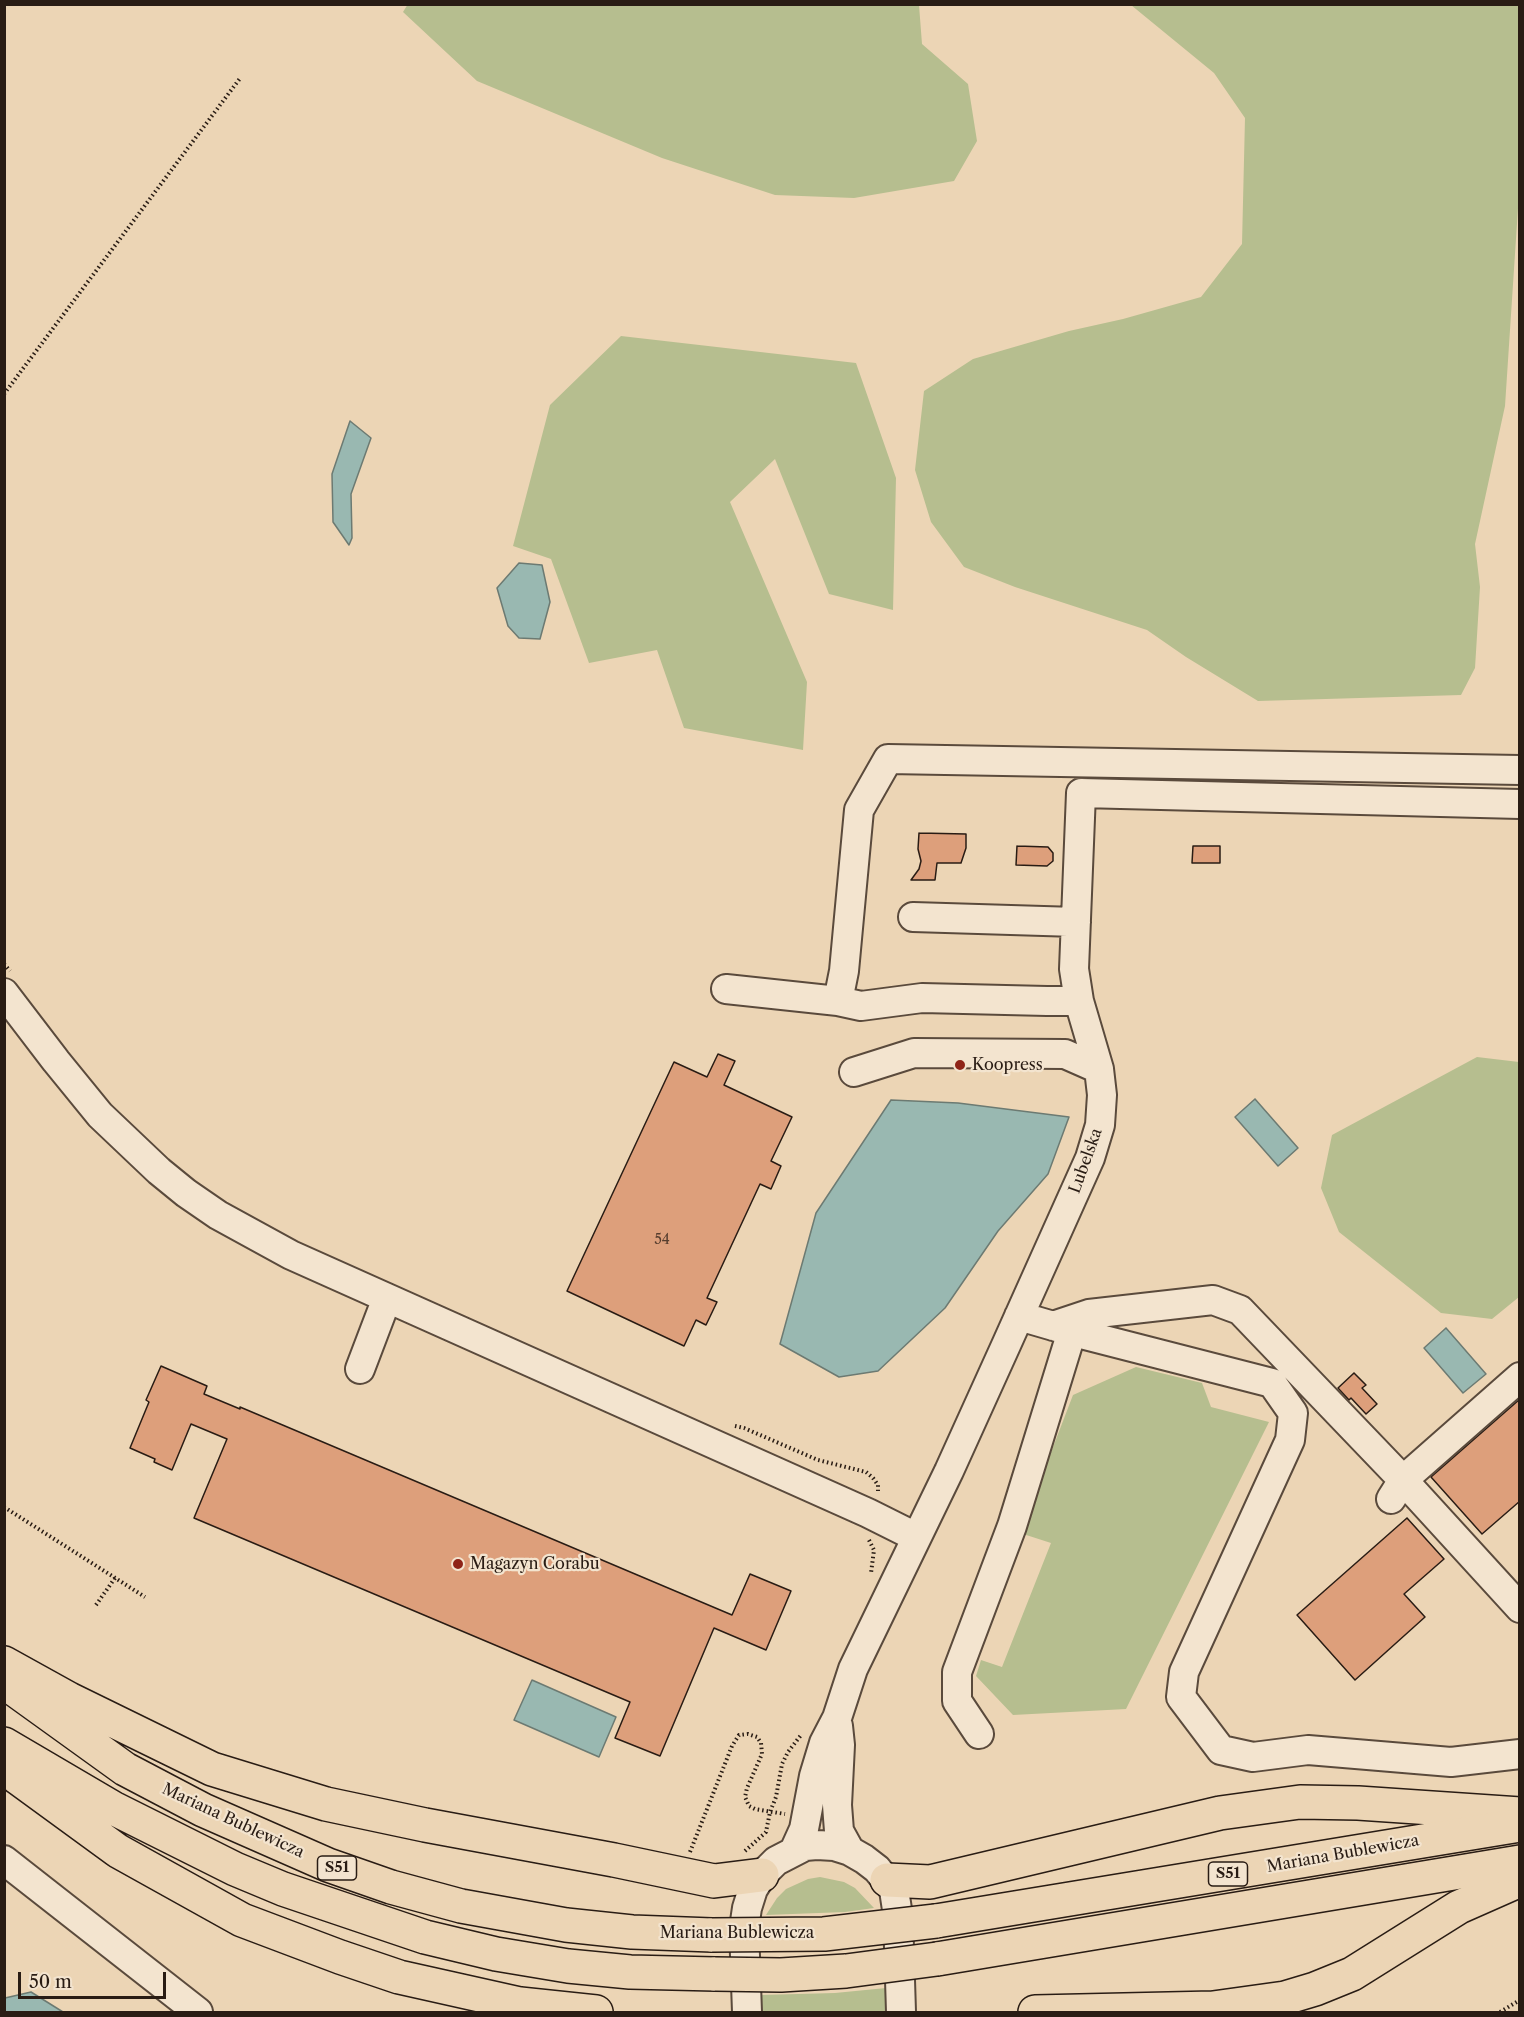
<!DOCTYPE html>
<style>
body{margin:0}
#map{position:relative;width:1524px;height:2017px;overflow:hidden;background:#ecd5b5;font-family:"Libre Caslon Text",serif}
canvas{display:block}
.frame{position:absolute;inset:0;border:6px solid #291c14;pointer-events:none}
.scale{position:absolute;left:18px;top:1972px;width:148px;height:27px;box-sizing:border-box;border:3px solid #291c14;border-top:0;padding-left:8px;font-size:18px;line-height:21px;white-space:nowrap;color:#291c14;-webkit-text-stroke:4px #f3e4cf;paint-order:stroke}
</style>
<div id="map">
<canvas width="1524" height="2017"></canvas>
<div class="frame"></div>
<div class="scale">50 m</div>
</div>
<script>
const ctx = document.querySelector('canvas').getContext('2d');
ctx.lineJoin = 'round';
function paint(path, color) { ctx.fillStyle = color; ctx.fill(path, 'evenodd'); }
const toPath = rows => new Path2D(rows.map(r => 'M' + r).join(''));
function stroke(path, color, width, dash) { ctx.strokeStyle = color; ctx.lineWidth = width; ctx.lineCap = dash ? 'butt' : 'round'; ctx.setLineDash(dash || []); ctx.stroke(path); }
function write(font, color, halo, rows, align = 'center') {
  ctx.font = font + ' "Libre Caslon Text",serif'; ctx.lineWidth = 4.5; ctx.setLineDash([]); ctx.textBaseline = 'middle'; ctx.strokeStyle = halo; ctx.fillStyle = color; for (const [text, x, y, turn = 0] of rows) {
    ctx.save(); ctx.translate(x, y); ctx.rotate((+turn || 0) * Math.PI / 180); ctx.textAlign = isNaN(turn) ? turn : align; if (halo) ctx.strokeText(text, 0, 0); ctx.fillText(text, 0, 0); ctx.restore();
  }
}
const green = toPath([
 [408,4,919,5,922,44,968,84,977,141,954,181,854,198,775,195,662,158,477,81,403,12],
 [1131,5,1519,5,1519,193,1505,406,1475,544,1480,587,1475,668,1461,695,1258,701,1186,657,1147,630,1015,587,964,567,931,522,915,470,924,391,973,359,1069,331,1123,319,1201,297,1242,244,1245,118,1214,73],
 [621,336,856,363,896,478,893,610,829,594,775,459,730,502,807,682,803,750,684,728,657,650,589,663,551,559,513,546,550,405],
 [1477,1057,1519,1062,1519,1297,1492,1319,1441,1313,1339,1232,1321,1188,1332,1135],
 [1136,1367,1202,1383,1211,1407,1269,1422,1126,1709,1013,1715,976,1676,981,1660,1002,1667,1051,1543,1020,1533,1073,1395],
 [820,1877,844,1882,855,1888,874,1908,845,1912,766,1915,777,1898,786,1889,808,1879],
 [886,1988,886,2012,762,2012,761,1995,835,1993]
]);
const water = toPath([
 [350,421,371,438,351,494,352,538,349,545,333,522,332,474,350,421],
 [519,563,542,565,550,602,540,639,519,638,508,626,497,588,519,563],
 [1255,1099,1298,1148,1278,1166,1235,1117,1255,1099],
 [891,1100,958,1103,1069,1117,1048,1174,998,1231,945,1308,878,1371,839,1377,780,1344,816,1213,891,1100],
 [1446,1328,1486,1374,1463,1393,1424,1348,1446,1328],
 [532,1680,616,1717,599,1757,514,1720,532,1680],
 [31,1992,63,2012,5,2012,5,1998,31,1992]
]);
const building = toPath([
 [919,833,966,834,966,848,961,863,937,863,935,880,911,880,919,869,921,861,918,849,919,833],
 [1017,846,1048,847,1053,853,1053,861,1047,866,1016,865,1017,846],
 [1193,846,1220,846,1220,863,1192,863,1193,846],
 [718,1054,735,1061,724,1085,792,1117,771,1161,781,1166,771,1189,760,1184,707,1298,717,1302,706,1325,696,1320,684,1346,567,1291,674,1062,707,1077,718,1054],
 [161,1366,207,1386,204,1394,240,1409,240,1407,732,1615,750,1574,791,1591,766,1650,714,1628,660,1756,615,1738,630,1702,194,1518,227,1439,191,1424,172,1470,154,1462,155,1459,130,1448,149,1402,146,1400,161,1366],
 [1354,1373,1366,1385,1362,1388,1377,1404,1366,1414,1351,1398,1349,1400,1338,1388,1354,1373],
 [1520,1399,1520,1501,1482,1534,1431,1477,1520,1399],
 [1407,1518,1444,1559,1404,1594,1425,1617,1355,1680,1297,1615,1407,1518]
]);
const path = toPath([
 [4,394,241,77],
 [4,964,10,971],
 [735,1426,744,1428,818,1460,866,1472,873,1478,878,1485,878,1491],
 [4,1507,145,1597],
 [869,1540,874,1550,871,1573],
 [96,1605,115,1578],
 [745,1851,766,1832,770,1812,776,1797,782,1764,788,1752,801,1735],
 [690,1852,732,1746,739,1735,748,1734,757,1737,761,1743,762,1754,747,1788,745,1797,749,1806,755,1809,785,1814],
 [1500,2012,1520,2000]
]);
const minor = toPath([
 [913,917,1076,922],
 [726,989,838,1001,861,1006,922,998,1047,1001,1079,1001],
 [4,993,56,1061,100,1115,159,1171,186,1193,218,1215,291,1255,868,1513,916,1537],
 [838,1001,844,971,859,810,888,759,1520,770],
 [854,1072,914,1053,1065,1054,1099,1069],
 [1019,1316,1081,1334,1272,1383,1293,1413,1290,1440,1184,1672,1181,1697,1221,1750,1253,1757,1308,1750,1451,1762,1520,1754],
 [1053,1326,1089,1314,1213,1300,1240,1310,1403,1480,1520,1608],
 [360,1369,387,1298],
 [1391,1499,1403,1480,1520,1377],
 [838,1726,840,1745,837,1805,839,1831,850,1851],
 [979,1734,957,1701,957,1672,1012,1526,1072,1331],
 [794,1851,804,1829,814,1776,824,1743,837,1718,853,1669,949,1471,1007,1343,1090,1158,1100,1125,1102,1095,1099,1069,1079,1001,1074,969,1081,793,1520,804],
 [4,1860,198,2012],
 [747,2012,744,1928,747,1908,753,1889,762,1875,776,1861,805,1846,817,1845,834,1846,850,1851,864,1859,877,1869,894,1890,898,1916,901,2012]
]);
const major = toPath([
 [887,1880,930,1882,1220,1813,1300,1802,1358,1803,1520,1814],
 [1035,2012,1213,2008,1285,1998,1315,1989,1352,1974,1459,1907,1520,1880]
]);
const highway = toPath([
 [4,1663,69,1699,212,1769,326,1804,425,1825,614,1860,714,1881,762,1875],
 [14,1689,125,1769,203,1810,328,1865,391,1887,461,1906,566,1925,632,1932,712,1935],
 [4,1744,113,1808,235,1869,283,1889,425,1937,496,1954,568,1966,630,1972,715,1974],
 [4,1766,18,1778,118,1851,242,1920,340,1957,399,1977,520,2004,596,2012],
 [936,1921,1520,1825],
 [937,1959,1520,1862]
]);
const highwayBridge = toPath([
 [712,1935,824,1934,936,1921],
 [715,1974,781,1975,846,1971,937,1959]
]);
const markers = [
 [960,1065,6,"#8f2418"],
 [458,1564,6,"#8f2418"]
];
const numberNames = [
 ["54",662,1240]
];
const shields = [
 [337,1868,39],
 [1228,1874,39]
];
const shieldNames = [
 ["S51",337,1868],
 ["S51",1228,1874]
];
const poiNames = [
 ["Koopress",972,1065],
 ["Magazyn Corabu",470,1564]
];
const streetNames = [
 ["Lubelska",1086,1161,-70],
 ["Mariana Bublewicza",233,1821,25],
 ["Mariana Bublewicza",1343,1854,-10],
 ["Mariana Bublewicza",737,1933]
];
paint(green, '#b6be8f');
paint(water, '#99b8b1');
stroke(water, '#6c7a72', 1.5);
paint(building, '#dd9f7b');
stroke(building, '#291c14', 1.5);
stroke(minor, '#5a4a3c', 32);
stroke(major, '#291c14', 36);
stroke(highway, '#291c14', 36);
stroke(path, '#291c14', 4, [1.5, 3]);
stroke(minor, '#f3e4cf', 28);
stroke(major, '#ecd5b5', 33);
stroke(highway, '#ecd5b5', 33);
stroke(highwayBridge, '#291c14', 36, []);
stroke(highwayBridge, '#ecd5b5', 33);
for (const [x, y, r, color] of markers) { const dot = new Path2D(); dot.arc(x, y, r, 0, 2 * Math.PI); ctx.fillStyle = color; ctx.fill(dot); stroke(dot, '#f3e4cf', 2); }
write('14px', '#563d2e', null, numberNames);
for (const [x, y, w] of shields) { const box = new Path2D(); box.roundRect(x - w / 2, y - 12, w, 24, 4.5); ctx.fillStyle = '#f3e4cf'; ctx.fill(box); stroke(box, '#291c14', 1.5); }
write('bold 15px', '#291c14', null, shieldNames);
write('16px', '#291c14', '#f3e4cf', poiNames, 'left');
write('16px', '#291c14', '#f3e4cf', streetNames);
</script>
